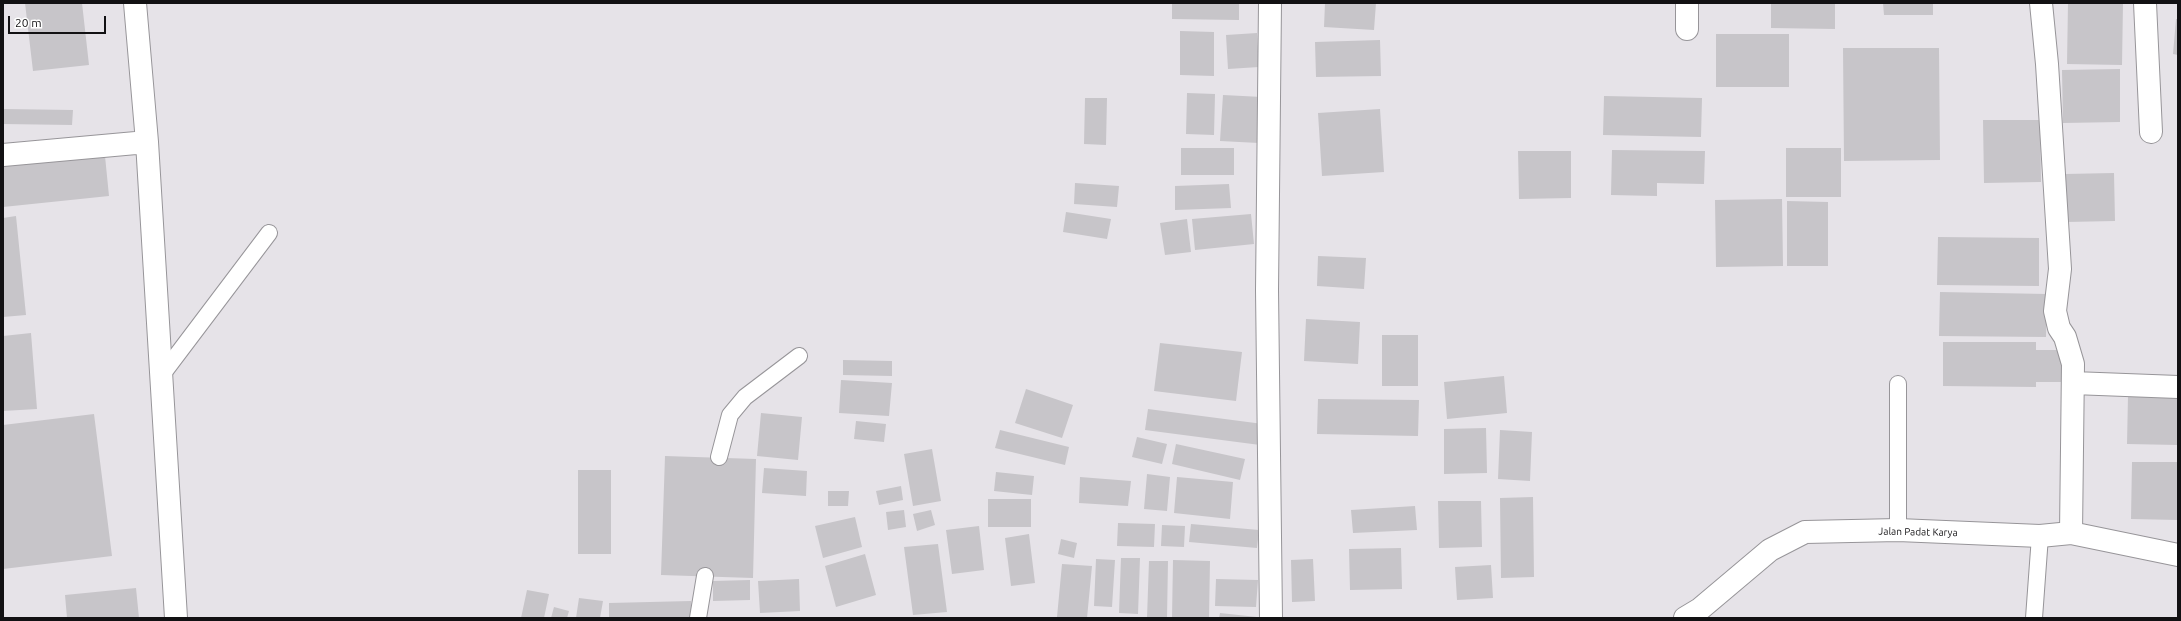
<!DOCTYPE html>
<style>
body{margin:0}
#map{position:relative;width:2181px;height:621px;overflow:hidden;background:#e6e3e8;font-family:Ubuntu,sans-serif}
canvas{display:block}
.frame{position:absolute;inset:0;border:4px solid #121113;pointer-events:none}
.scale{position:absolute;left:8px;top:16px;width:98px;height:18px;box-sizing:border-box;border:2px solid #121113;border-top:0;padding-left:5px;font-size:12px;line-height:14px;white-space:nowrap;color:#121113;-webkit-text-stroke:3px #fff;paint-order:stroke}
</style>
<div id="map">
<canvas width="2181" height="621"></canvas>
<div class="frame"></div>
<div class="scale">20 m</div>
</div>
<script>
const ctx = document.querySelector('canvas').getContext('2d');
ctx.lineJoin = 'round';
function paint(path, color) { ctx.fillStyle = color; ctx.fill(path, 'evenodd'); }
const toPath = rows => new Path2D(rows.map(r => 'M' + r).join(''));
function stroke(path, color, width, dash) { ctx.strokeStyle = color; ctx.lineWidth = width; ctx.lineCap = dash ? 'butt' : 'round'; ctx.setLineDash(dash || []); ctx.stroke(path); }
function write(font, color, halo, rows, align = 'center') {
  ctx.font = font + ' Ubuntu,sans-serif'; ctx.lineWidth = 4; ctx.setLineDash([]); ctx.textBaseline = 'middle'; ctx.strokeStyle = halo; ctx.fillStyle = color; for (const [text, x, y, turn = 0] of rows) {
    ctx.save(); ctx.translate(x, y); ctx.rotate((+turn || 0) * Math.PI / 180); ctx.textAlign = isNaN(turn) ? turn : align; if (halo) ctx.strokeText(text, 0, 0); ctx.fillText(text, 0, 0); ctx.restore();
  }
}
const building = toPath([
 [25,3,82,3,89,65,33,71],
 [1172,3,1239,3,1239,20,1172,19],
 [1325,3,1376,3,1374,30,1324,27],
 [1771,3,1835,3,1835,29,1771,28],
 [1883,3,1933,3,1933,15,1884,15],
 [2068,3,2123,3,2122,65,2067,64],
 [2176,19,2178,19,2178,55,2173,54],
 [1180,31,1214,32,1214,76,1180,75],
 [1257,33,1259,67,1228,69,1226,35],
 [1716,34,1789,34,1789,87,1716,87],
 [1380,40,1381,76,1316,77,1315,42],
 [1843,48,1939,48,1940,160,1844,161],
 [2120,69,2120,122,2063,123,2062,70],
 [1187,93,1215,94,1214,135,1186,134],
 [1223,95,1262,97,1259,143,1220,141],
 [1604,96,1702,98,1701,137,1603,135],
 [1085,98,1107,98,1106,145,1084,144],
 [3,109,73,110,72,125,3,124],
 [1380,109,1384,172,1322,176,1318,113],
 [1983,120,2040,120,2041,182,1984,183],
 [1181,148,1234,148,1234,175,1181,175],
 [1786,148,1841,148,1841,197,1786,197],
 [1612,150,1705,151,1704,184,1657,183,1657,196,1611,195],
 [1518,151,1571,151,1571,198,1519,199],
 [105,156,109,196,3,207,3,166],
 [2114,173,2115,221,2066,222,2065,174],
 [1075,183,1119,186,1117,207,1074,204],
 [1229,184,1231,208,1175,210,1175,186],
 [1782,199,1783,266,1716,267,1715,200],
 [1787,201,1828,202,1828,266,1787,266],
 [1066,212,1111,219,1107,239,1063,232],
 [1251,214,1254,244,1195,250,1192,219],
 [16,216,26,315,3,317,3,218],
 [1187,219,1191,252,1165,255,1160,223],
 [1938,237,2039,238,2039,286,1937,285],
 [1318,256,1366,258,1364,289,1317,286],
 [1940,292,2047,294,2046,337,1939,336],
 [1306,319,1360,322,1358,364,1304,361],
 [31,333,37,409,3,411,3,336],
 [1382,335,1418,335,1418,386,1382,386],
 [1943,342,2036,342,2036,350,2068,350,2067,382,2036,382,2036,387,1943,386],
 [1160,343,1242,352,1236,401,1154,391],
 [843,360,892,361,892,376,843,375],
 [1504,376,1507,413,1447,419,1444,382],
 [841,380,892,383,889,416,839,413],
 [1026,389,1073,405,1062,438,1015,423],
 [2128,396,2178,396,2178,445,2127,444],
 [1318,399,1419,400,1418,436,1317,434],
 [1148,409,1263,424,1260,445,1145,430],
 [761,413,802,417,798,460,757,456],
 [94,414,112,556,3,569,3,425],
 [856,421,886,424,884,442,854,439],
 [1486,428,1487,473,1444,474,1444,429],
 [1000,430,1069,447,1065,465,995,448],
 [1500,430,1532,432,1530,481,1498,479],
 [1137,437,1167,444,1162,464,1132,457],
 [1176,444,1245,459,1240,480,1172,464],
 [932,449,941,501,913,506,904,454],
 [665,456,756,459,753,578,661,575],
 [2132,462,2178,462,2178,520,2131,519],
 [764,468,807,471,806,496,762,493],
 [578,470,611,470,611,554,578,554],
 [996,472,1034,476,1032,495,994,491],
 [1147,474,1170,477,1167,511,1144,509],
 [1080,477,1131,481,1128,506,1079,503],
 [1177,477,1233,482,1230,519,1174,513],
 [901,486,903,500,879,505,876,491],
 [828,491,849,491,848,506,828,506],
 [1533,497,1534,577,1501,578,1500,498],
 [988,499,1031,499,1031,527,988,527],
 [1438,501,1481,501,1482,547,1439,548],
 [1415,506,1417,530,1353,533,1351,510],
 [904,510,906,527,888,530,886,512],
 [931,510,935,525,917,531,913,514],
 [855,517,862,547,823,558,815,526],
 [1118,523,1155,524,1154,547,1117,546],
 [1191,524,1259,530,1257,548,1189,542],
 [1162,525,1185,526,1184,547,1161,546],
 [979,526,984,570,952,574,946,530],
 [1029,534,1035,583,1011,586,1005,538],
 [1061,539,1077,543,1074,558,1058,554],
 [938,544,947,612,913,615,904,547],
 [1401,548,1402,589,1350,590,1349,549],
 [865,554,876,595,836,607,825,566],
 [1121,558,1140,558,1138,614,1119,613],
 [1096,559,1115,560,1112,607,1094,606],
 [1313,559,1315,601,1292,602,1291,560],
 [1173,560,1210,561,1209,618,1172,618],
 [1149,561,1168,561,1167,618,1147,618],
 [1062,564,1092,566,1087,618,1057,617],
 [1491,565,1493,598,1457,600,1455,567],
 [799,579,800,611,760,613,758,581],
 [1216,579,1258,580,1256,607,1215,606],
 [750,580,750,600,713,601,713,581],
 [136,588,139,618,67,618,65,595],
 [527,590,549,594,544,618,521,618],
 [579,598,603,601,600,618,576,618],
 [691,601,691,618,609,618,609,603],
 [554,607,569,611,567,618,551,618],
 [1220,613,1257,617,1256,618,1219,618]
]);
const lane = toPath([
 [161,376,269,233],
 [1898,384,1898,530],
 [719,457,730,415,745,397,799,356],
 [698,618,705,576],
 [2034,618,2040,536]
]);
const street = toPath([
 [135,3,147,142,176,618],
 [1270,3,1267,290,1271,618],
 [2041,3,2047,64,2060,269,2055,311,2059,328,2065,337,2073,364,2071,533],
 [2145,3,2151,132],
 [1687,29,1687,3],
 [3,155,147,142],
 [2073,383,2178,387]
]);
const secondary = toPath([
 [1685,618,1700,609,1770,550,1805,532,1898,530,2040,536,2071,533,2178,555]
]);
const streetNames = [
 ["Jalan Padat Karya",1918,532,1]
];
paint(building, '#c7c5c9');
stroke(lane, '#979599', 18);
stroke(street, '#979599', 24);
stroke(secondary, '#979599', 24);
stroke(lane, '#fff', 16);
stroke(street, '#fff', 22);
stroke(secondary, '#fff', 22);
write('10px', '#121113', '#fff', streetNames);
</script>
